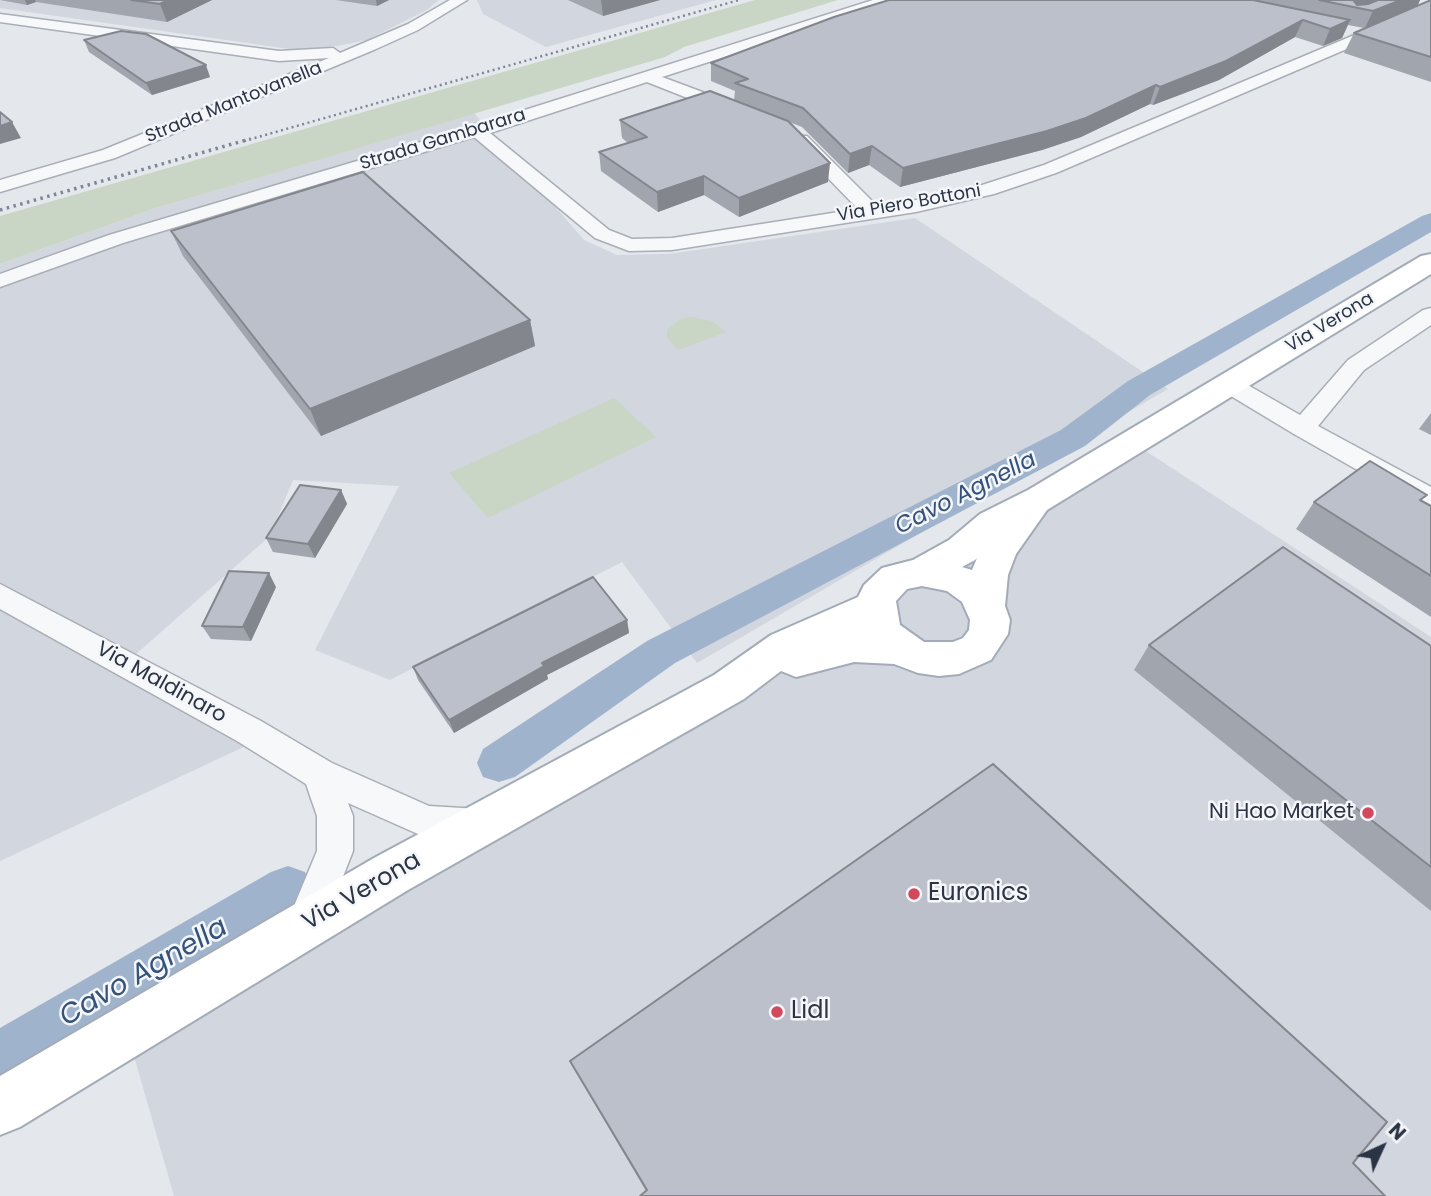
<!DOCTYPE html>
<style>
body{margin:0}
#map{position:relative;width:1431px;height:1196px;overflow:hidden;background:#e4e7ec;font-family:Poppins,sans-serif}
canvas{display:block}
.north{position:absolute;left:1347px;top:1112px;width:70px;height:70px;-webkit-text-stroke:5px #f4f6f9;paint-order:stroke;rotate:45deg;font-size:19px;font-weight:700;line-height:28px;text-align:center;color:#2b3445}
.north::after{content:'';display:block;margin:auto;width:24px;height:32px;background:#2b3445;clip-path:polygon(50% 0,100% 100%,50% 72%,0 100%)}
</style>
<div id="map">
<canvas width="1431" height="1196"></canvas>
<div class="north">N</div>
</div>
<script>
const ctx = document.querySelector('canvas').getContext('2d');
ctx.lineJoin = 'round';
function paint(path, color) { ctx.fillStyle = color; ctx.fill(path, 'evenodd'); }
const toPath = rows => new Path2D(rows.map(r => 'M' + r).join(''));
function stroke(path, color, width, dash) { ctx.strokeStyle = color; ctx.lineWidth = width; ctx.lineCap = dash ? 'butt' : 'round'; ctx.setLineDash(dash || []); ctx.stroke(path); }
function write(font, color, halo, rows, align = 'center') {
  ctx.font = font + ' Poppins,sans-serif'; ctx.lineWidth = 5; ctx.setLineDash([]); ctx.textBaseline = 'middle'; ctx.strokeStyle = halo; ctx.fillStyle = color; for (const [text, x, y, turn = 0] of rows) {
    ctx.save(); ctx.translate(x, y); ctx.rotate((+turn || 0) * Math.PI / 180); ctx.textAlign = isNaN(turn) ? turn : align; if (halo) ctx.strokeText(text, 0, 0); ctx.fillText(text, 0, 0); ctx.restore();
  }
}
const built = toPath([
 [0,0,439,0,425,11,367,40,337,46,297,50,0,8],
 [477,0,716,0,546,47,483,14],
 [474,113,584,240,617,255,669,254,915,218,1168,389,697,663,622,562,390,680,315,650,399,486,293,480,270,536,127,662,265,737,0,861,0,264,153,209],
 [1138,446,1431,637,1431,1196,174,1196,130,1042]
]);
const green = toPath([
 [755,0,838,0,684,47,665,57,153,209,0,264,0,216],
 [690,317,712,321,726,332,678,350,667,338,667,330,680,319],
 [614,398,656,437,488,518,449,473]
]);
const canal = toPath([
 [1431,213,1431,232,1150,395,1085,446,675,663,515,777,499,782,483,777,477,763,483,749,647,641,1061,430,1128,381,1422,216,1431,213],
 [288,866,305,872,312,889,305,906,19,1077,0,1085,0,1028,271,872,288,866]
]);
const minor = toPath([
 [450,0,467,0,418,30,376,49,115,158,0,192,0,180,103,150,329,58,279,61,0,22,0,14,279,51,333,48,340,53,408,24,450,0],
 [873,0,894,0,892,3,662,77,740,106,742,110,740,114,728,114,647,82,490,133,609,230,632,239,672,238,858,209,795,144,792,140,795,136,807,136,877,206,916,200,982,185,1044,165,1426,5,1431,4,1431,13,1056,173,994,194,916,212,672,250,629,251,595,238,474,137,123,243,0,287,0,274,109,235,471,127,873,0],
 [1431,308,1431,325,1364,370,1318,426,1431,487,1431,508,1421,506,1294,434,1221,390,1218,385,1221,380,1230,378,1239,380,1300,415,1348,360,1423,310,1431,308],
 [0,584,261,721,332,763,429,806,479,809,492,814,497,826,492,838,479,843,427,838,348,803,353,816,353,851,319,938,305,944,291,938,286,925,317,851,317,816,306,784,237,741,0,609,0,584]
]);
const primary = toPath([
 [1431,254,1431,274,1047,510,1016,554,1008,575,1005,606,1010,620,1008,634,991,660,959,674,939,676,918,673,894,664,854,662,796,677,781,671,744,699,408,890,20,1127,0,1135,0,1076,374,858,714,675,771,635,858,597,864,585,882,568,913,560,949,540,980,514,1028,490,1421,256,1431,254],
 [977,558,972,570,962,567,975,560,977,558],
 [922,586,947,591,962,602,970,620,969,630,963,638,953,642,924,642,900,625,896,601,907,589,922,586]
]);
const railFar1 = toPath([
 [244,141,739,0]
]);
const rail = toPath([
 [0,210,250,139]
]);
const wall = toPath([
 [0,0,212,0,167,22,36,2,27,5],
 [336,0,389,0,377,6],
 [568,0,660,0,603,16],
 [889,0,1420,0,1417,6,1431,0,1431,82,1344,53,1354,33,1364,28,1348,25,1342,38,1323,46,1295,37,1219,80,1153,105,1150,104,1081,137,1042,150,900,187,869,165,848,173,802,127,789,122,828,182,739,217,704,195,658,212,601,171,599,152,628,143,622,138,620,120,734,101,735,91,711,81,711,63],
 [84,40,210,77,152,95,89,52],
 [171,231,530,320,535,346,321,436,183,256],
 [1431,413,1431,435,1419,429],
 [341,490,347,504,315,558,273,552,266,538],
 [1423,501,1431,506,1431,617,1296,529,1314,502],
 [276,587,251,641,211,639,202,626],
 [627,620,629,633,547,675,548,679,454,733,418,680,413,667],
 [1149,645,1431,646,1431,911,1134,670],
 [993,764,646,1191,576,1072,570,1061]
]);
const shadedWall = toPath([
 [25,0,35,0,36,2,27,5],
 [168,0,212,0,167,22,160,4],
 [376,0,389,0,377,6],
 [601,0,660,0,603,16],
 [1352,0,1377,0,1359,8],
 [1401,0,1420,0,1417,7,1365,28,1373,11],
 [1303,20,1295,37,1219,80,1153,105,1160,87],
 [1350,20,1342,38,1323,46,1330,29],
 [206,65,210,77,152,95,146,83],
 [1156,85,1150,104,1081,137,1042,150,900,187,903,168],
 [12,122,21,138,0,144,0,126],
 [872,146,869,165,848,173,850,154],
 [830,163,828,182,739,217,739,198],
 [704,176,704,195,658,212,657,192],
 [530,320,535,346,321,436,310,409],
 [341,490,347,504,315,558,308,544],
 [269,573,276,587,251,641,243,627],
 [627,620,629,633,547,675,548,679,454,733,449,720,542,663]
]);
const building = toPath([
 [131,0,168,0,160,4,131,0],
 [889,0,1253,0,1350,20,1330,29,1303,20,1226,61,1160,87,1156,85,1086,118,1047,131,903,168,872,146,850,154,803,108,735,83,748,79,711,63,834,17,889,0],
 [1319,0,1353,0,1357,5,1368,4,1378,0,1401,0,1373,11,1319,0],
 [1431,0,1431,57,1354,33,1431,0],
 [121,31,146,34,206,65,146,83,84,40,121,31],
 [710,91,788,121,830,163,739,198,704,176,657,192,599,152,647,137,620,120,710,91],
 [0,112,12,122,0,126,0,112],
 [363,172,530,320,310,409,171,231,363,172],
 [1370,461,1427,495,1420,500,1431,506,1431,576,1314,502,1370,461],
 [300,485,341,490,308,544,266,538,300,485],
 [1283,547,1431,646,1431,867,1149,645,1283,547],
 [229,571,269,573,243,627,202,626,229,571],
 [593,577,627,620,542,663,544,666,449,720,413,667,593,577],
 [993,764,1387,1122,1353,1163,1385,1196,640,1196,647,1190,570,1061,993,764]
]);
const markers = [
 [1368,813,7,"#d1495b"],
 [914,894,7,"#d1495b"],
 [777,1012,7,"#d1495b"]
];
const farStreetnames = [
 ["Strada Mantovanella",234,103,-22],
 ["Strada Gambarara",443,140,-17],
 ["Via Piero Bottoni",909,204,-10],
 ["Via Verona",1330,323,-31]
];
const streetNames = [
 ["Via Maldinaro",161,683,29]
];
const poiNames = [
 ["Ni Hao Market",1354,813]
];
const waterNames = [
 ["Cavo Agnella",966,494,-27]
];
const nearStreetnames = [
 ["Via Verona",362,892,-30]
];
const nearPoinames = [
 ["Euronics",928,894],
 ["Lidl",791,1012]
];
const nearWaternames = [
 ["Cavo Agnella",144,973,-30]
];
paint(built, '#d2d6de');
paint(green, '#c9d6c5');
paint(canal, '#9fb4cc');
stroke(minor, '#a9aeb7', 3);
stroke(primary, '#a3abb8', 4);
paint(minor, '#f7f8fa');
paint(primary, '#fff');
stroke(railFar1, '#7d8696', 2.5, [2, 3.5]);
stroke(rail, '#7d8696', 3.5, [2.5, 4.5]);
paint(wall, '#a1a5ae');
paint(shadedWall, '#83868d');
paint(building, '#bbc0ca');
stroke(building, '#83868d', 2);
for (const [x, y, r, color] of markers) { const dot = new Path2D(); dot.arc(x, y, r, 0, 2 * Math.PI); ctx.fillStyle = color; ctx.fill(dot); stroke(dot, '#f4f6f9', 2.5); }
write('18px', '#2b3445', '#f4f6f9', farStreetnames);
write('21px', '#2b3445', '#f4f6f9', streetNames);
write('21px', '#2b3445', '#f4f6f9', poiNames, 'right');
write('italic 23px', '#34527a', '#f4f6f9', waterNames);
write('24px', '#2b3445', '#f4f6f9', nearStreetnames);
write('24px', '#2b3445', '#f4f6f9', nearPoinames, 'left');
write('italic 28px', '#34527a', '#f4f6f9', nearWaternames);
</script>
